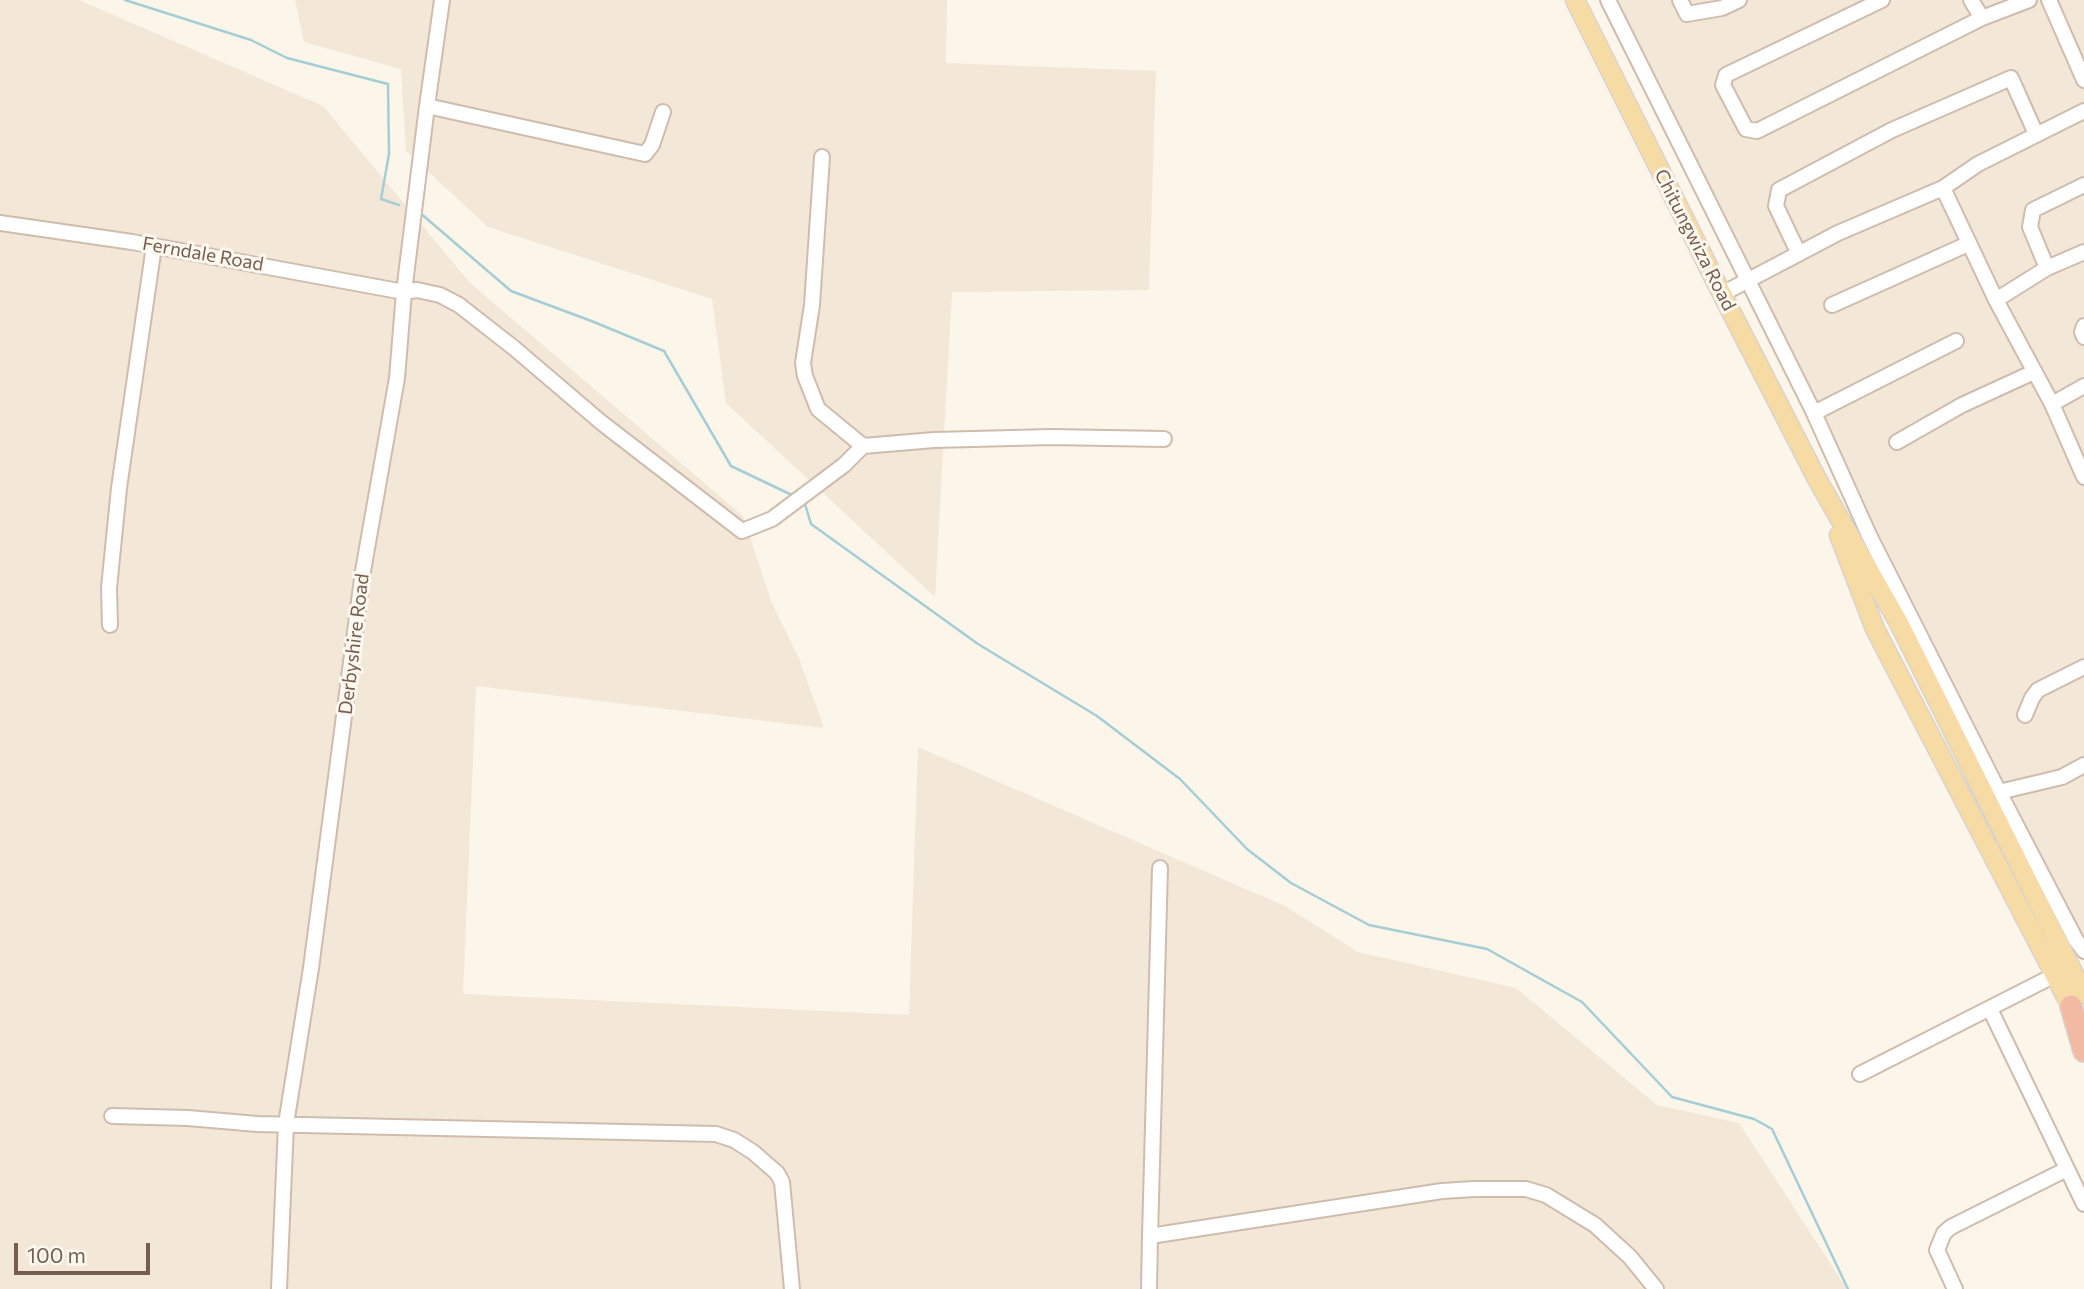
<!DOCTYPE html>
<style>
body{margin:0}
#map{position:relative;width:2084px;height:1289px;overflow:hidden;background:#fcf5e9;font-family:Commissioner,sans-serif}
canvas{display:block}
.scale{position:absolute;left:14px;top:1243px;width:136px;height:32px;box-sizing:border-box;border:4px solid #765d4d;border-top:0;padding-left:9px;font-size:21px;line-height:24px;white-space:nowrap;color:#765d4d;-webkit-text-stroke:5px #fef9f0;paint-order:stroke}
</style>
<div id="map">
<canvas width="2084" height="1289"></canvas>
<div class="scale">100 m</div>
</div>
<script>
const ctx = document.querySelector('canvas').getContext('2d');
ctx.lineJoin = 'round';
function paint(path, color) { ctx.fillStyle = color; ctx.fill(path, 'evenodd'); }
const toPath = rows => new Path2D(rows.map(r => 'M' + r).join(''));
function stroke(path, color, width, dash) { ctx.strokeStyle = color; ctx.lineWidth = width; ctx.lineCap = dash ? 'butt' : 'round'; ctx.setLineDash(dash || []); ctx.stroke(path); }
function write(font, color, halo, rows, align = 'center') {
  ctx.font = font + ' Commissioner,sans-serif'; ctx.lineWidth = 6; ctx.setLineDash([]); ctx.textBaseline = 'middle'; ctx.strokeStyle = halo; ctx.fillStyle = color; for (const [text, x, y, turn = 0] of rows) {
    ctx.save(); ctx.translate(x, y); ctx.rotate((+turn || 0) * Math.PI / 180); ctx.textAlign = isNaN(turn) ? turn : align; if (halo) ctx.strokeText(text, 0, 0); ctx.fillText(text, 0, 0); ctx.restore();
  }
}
const residential = toPath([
 [0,0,79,0,323,106,470,283,743,516,771,601,800,661,824,728,476,686,463,994,909,1015,918,747,1285,906,1358,952,1516,988,1657,1105,1739,1123,1847,1289,0,1289],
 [295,0,947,0,946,63,1156,71,1149,290,952,292,935,597,726,403,712,299,488,227,406,151,401,69,304,42],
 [1607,0,2084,0,2084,960]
]);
const stream = toPath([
 [125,0,251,40,287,58,388,84,389,154,381,199,399,205],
 [419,212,511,291,594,322,664,351,731,466,794,496],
 [805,504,811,524,978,644,1097,716,1180,779,1247,849,1291,883,1369,925,1487,949,1582,1002,1672,1097,1754,1119,1772,1129,1848,1289]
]);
const minor = toPath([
 [1608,0,1814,413,1869,535,1999,792,2076,940,2084,951],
 [1680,0,1687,14,1722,8,1739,0],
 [1882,0,1726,75,1723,85,1746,129,1757,131,1982,18,2029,0],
 [1971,0,1982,18],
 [2049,0,2084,80],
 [427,106,645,154,652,145,663,112],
 [822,157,812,305,803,363,805,376,818,409,863,446],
 [1943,188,1996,300,2052,404,2084,477],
 [0,223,132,242,404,292,417,290,440,295,459,305,514,348,602,423,742,531,772,519,844,465,863,446,934,440,1051,437,1164,439],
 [1798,252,1776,206,1779,190,1892,130,2011,78,2036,134],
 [2047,268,2030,227,2033,210,2084,185],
 [1722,294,1838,233,1943,188,1978,164,2084,111],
 [1996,300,2047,268,2084,252],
 [1832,305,1968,244],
 [2084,326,2082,332,2084,337],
 [2052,404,2084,386],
 [1814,413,1956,341],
 [1897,442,1962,405,2034,372],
 [110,625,109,588,119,488,154,246],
 [2025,715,2032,698,2038,690,2084,667],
 [1999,792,2062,777,2084,765],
 [1990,1009,2084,1204],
 [1860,1074,2055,975],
 [112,1116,188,1118,257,1124,716,1134,734,1140,753,1152,777,1173,782,1182,792,1289],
 [1150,1236,1160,868],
 [279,1289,286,1124,311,968,363,571,397,378,404,292,427,106,442,0],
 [1149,1289,1150,1236,1442,1191,1474,1189,1526,1189,1546,1195,1595,1225,1630,1257,1656,1289],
 [1955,1289,1937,1250,1944,1233,1951,1227,2067,1169]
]);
const major = toPath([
 [1575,0,1722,294,1817,479,1899,623,2084,994],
 [1839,535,1875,629,2077,1018]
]);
const highway = toPath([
 [2071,1006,2084,1051]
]);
const streetNames = [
 ["Chitungwiza Road",1695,240,63],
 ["Ferndale Road",203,254,10],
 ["Derbyshire Road",354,644,-83]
];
paint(residential, '#f3e7d8');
stroke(stream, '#a5cdd6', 2.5);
stroke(minor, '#cebdaf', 18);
stroke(major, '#d9d2cd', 21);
stroke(highway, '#d9d2cd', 24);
stroke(minor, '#fff', 14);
stroke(major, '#f7dba5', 18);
stroke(highway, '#f3baa3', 21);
write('19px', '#765d4d', '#fef9f0', streetNames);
</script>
